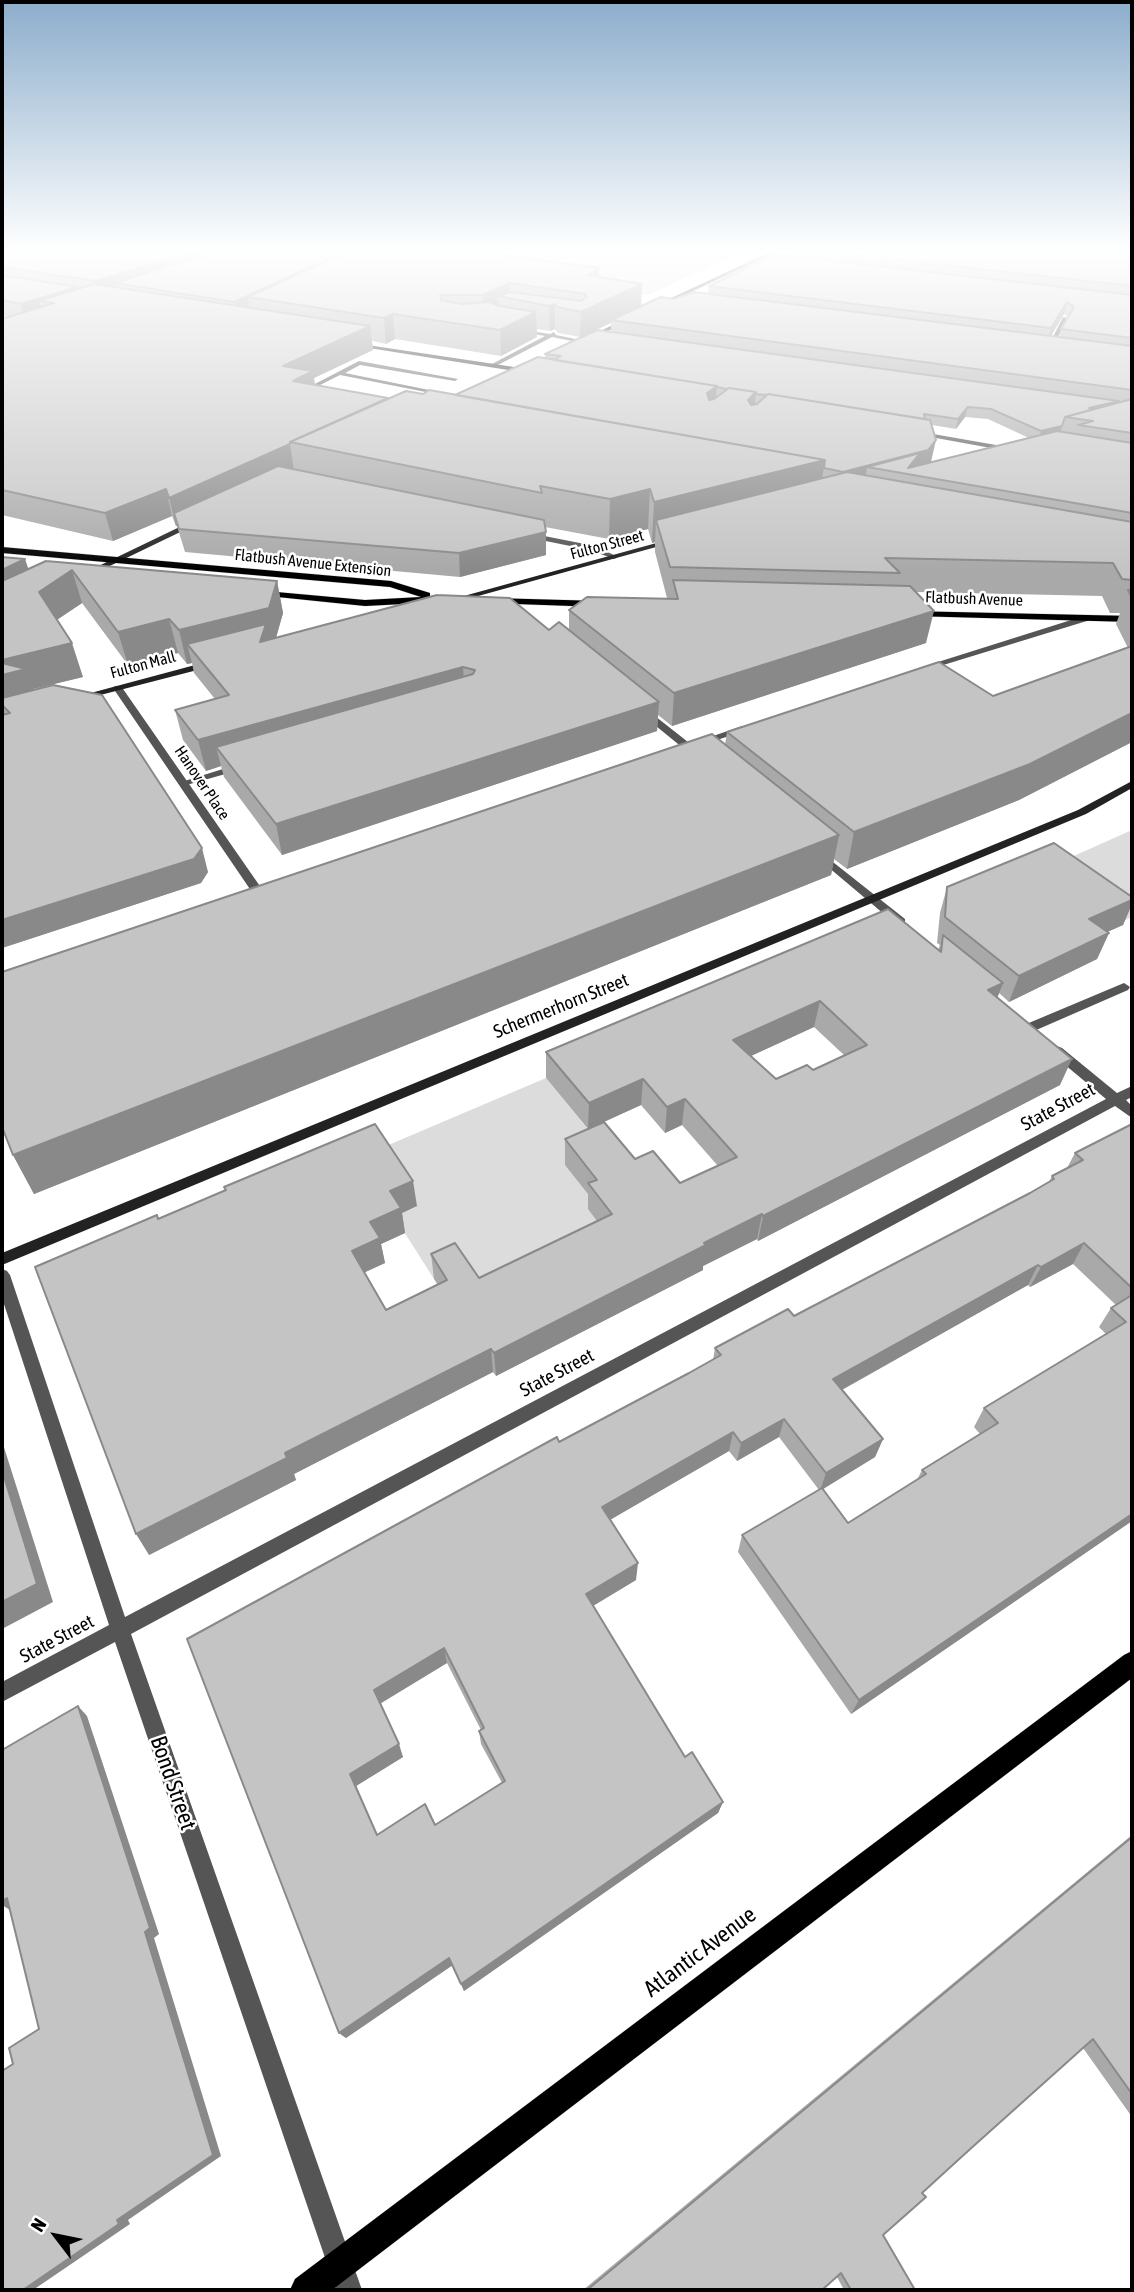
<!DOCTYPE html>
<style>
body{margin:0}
#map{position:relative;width:1134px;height:2292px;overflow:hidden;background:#fff;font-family:"Asap Condensed",sans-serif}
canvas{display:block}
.frame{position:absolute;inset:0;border:4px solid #000;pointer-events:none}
.north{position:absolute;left:21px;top:2201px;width:70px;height:70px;-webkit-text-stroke:5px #fff;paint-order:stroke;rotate:302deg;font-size:19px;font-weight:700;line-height:28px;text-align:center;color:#000}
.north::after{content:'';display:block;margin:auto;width:24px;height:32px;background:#000;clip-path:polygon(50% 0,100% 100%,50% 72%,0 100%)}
</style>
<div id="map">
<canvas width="1134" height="2292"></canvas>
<div class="frame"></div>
<div class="north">N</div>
</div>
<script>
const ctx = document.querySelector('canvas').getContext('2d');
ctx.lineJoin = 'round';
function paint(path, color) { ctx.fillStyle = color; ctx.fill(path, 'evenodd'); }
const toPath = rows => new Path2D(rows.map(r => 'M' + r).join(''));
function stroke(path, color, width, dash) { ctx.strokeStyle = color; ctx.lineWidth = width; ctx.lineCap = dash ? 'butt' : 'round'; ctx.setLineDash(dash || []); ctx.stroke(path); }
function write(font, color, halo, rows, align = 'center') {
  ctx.font = font + ' "Asap Condensed",sans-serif'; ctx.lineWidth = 5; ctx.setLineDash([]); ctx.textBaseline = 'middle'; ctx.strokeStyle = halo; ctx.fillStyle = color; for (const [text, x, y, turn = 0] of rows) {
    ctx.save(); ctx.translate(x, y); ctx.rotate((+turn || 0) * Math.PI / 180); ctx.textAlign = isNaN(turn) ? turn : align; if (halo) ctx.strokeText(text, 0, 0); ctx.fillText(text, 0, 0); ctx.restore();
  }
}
const green = toPath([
 [304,250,747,250,648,295],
 [1132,830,1132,917,1121,922,1047,868],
 [546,1078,603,1148,596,1205,611,1239,492,1297,469,1263,434,1279,394,1216,416,1207,379,1149]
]);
const lane = toPath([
 [1063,317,1068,318,1053,346,1048,347,1063,317],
 [517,329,550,334,554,332,556,335,585,341,582,343,552,337,494,367,490,367,490,365,545,336,517,331,517,329],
 [359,361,458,379,455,381,360,365,345,373,464,397,461,399,340,375,320,385,333,388,333,390,311,386,359,361],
 [239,764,243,765,243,769,183,786,178,783,239,764],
 [1124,983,1130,987,1128,990,1034,1031,1024,1031,1023,1028,1024,1025,1124,983]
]);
const street = toPath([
 [916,431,1013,448,1017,450,1013,452,914,434,916,431],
 [529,533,595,546,618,557,614,559,590,550,526,537,525,535,529,533],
 [1087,615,1090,616,1090,620,927,670,919,668,1087,615],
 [115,686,121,686,264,892,264,898,256,898,113,688,115,686],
 [640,709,646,709,702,753,702,757,694,757,640,713,640,709],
 [742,726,747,729,745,731,698,746,693,743,742,726],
 [819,851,905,919,905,925,897,925,815,856,815,852,819,851],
 [1057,1046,1062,1048,1117,1093,1132,1086,1132,1097,1126,1100,1132,1106,1132,1118,1115,1106,131,1634,362,2290,336,2290,115,1642,2,1702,2,1682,109,1625,2,1298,2,1269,7,1271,10,1275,125,1617,1106,1099,1052,1054,1050,1051,1057,1046]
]);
const secondary = toPath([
 [774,250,781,250,659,307,654,306,774,250],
 [629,317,631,320,589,340,584,339,629,317],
 [354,343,521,368,524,370,521,372,356,346,354,343],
 [192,521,199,523,89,576,82,574,192,521],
 [671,539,678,541,449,604,442,602,671,539],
 [210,661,215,664,213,666,77,701,72,698,210,661],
 [1132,781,1132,788,1086,814,2,1265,2,1253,1078,810,1132,781]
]);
const primary = toPath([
 [2,547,391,581,430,593,430,596,443,596,448,599,443,602,365,606,258,595,253,592,254,590,365,600,421,597,390,587,2,553,2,547],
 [492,598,600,601,605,604,600,607,488,603,487,601,492,598],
 [908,611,1132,616,1132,622,912,616,908,615,908,611],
 [1132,1651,1132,1678,332,2290,290,2290,295,2279,1124,1655,1132,1651]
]);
const wall = toPath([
 [2,250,347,251,457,254,599,268,599,277,642,306,674,299,708,294,709,286,790,256,790,250,1132,250,1132,742,1019,800,847,869,834,859,831,875,34,1194,13,1155,725,745,727,732,993,696,1128,648,1116,624,1120,613,1110,613,1102,596,916,592,926,643,672,726,658,715,657,731,282,855,224,777,221,766,206,771,183,740,175,710,215,699,194,673,192,663,187,664,178,653,128,665,82,603,57,620,83,677,33,689,34,690,208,872,201,883,2,948,2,557,25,559,28,569,277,581,283,613,276,638,569,630,569,610,667,598,655,552,655,542,652,543,648,529,609,539,545,527,546,555,460,577,185,552,177,526,176,526,172,516,113,541,2,515,2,319,7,317,2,316],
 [1064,314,1068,317,1061,329,1059,337,1051,336],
 [611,323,611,332,545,354,545,358,455,395,423,394,388,398,315,385,314,378,373,350,372,341,386,344,395,339,501,356,537,337,537,329,550,331,555,329,558,333,580,337],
 [965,417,988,419,1029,438,931,462,932,425,956,429],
 [947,887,1132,897,1132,904,1123,925,1107,932,1109,933,1097,959,1009,1002,999,993,997,998,1060,1085,758,1241,757,1239,703,1266,703,1270,496,1376,493,1372,294,1474,296,1480,149,1555,158,1219,225,1191,224,1187,417,1206,402,1213,405,1233,381,1244,385,1263,364,1272,386,1310,438,1285,434,1279,431,1254,479,1278,597,1221,588,1209,588,1194,565,1165,565,1139,588,1129,546,1078,546,1052,938,950,940,945,937,943,940,913],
 [814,1027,844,1055,813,1070,776,1079,751,1056],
 [641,1105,665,1133,682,1125,718,1166,680,1183,635,1159,604,1122],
 [1132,1124,1132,1521,851,1714,738,1552,742,1535,819,1490,779,1437,737,1461,729,1451,610,1520,636,1580,593,1606,685,1757,723,1802,718,1813,464,1991,452,1965,346,2038,339,2033,187,1639,713,1360,715,1348,794,1316,1030,1193,1049,1182,1052,1176,1067,1168,1075,1153],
 [1073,1264,1116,1305,1111,1308,1099,1327,1106,1334,984,1408,974,1427,980,1434,922,1470,917,1480,848,1523,822,1489,875,1457,883,1439,842,1390,1028,1285,1030,1287],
 [447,1663,481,1730,479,1731,481,1744,502,1783,435,1825,377,1835,356,1786,403,1757,380,1704],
 [1132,1835,1132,2117,1083,2048,922,2193,883,2235,915,2290,844,2290,837,2277,822,2290,583,2290]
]);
const shadedWall = toPath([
 [197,250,244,250,115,283,117,292,100,297,96,281],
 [347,250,349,266,248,297,250,313,237,319,234,302],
 [599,268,599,292,588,275],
 [510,283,510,298,498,296,499,313,484,319,483,295],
 [642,284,641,309,611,320,611,323,580,337,581,312],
 [77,287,81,303,54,303,39,301,43,315,26,321,21,304],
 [1067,302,1064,314,1048,341,1051,328],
 [555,304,555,329,550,331,549,306],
 [536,312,537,337,501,356,500,330],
 [393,314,395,339,386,344,384,318],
 [370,326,373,350,314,378,316,396,297,407,283,366],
 [717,386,715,406,705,414,707,393],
 [756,392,754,412,748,400],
 [968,407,965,417,956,429,958,419],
 [1062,426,1059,436,1038,442,1041,431],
 [936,440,931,462,923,472,867,467,864,487,843,472],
 [290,444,294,471,174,513,177,526,176,526,169,498],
 [825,460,819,499,656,520,655,542,652,543,654,502],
 [166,489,172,516,113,541,105,513],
 [650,489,648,529,609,539,610,499],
 [546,532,546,555,460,577,459,553],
 [25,559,36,592,2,608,2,570],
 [72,570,82,603,49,625,39,592],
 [277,581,283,613,275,641,187,644,192,663,187,664,179,630],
 [934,611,926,643,672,726,674,693],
 [169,619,178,653,128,665,118,632],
 [72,643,83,677,33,689,38,703,2,705,2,660],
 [463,667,465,696,216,747,221,766,206,771,198,740],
 [659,702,657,731,282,855,276,824],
 [1132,713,1132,742,1019,800,847,869,854,832],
 [839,835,831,875,34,1194,13,1155],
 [202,848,208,872,201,883,2,948,2,920],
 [1132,900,1132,904,1123,925,1078,945,1089,919],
 [1109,933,1097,959,1009,1002,1019,976],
 [1003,983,993,1009,988,990],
 [820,1001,814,1027,729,1066,733,1040],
 [1072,1059,1060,1085,758,1241,763,1216],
 [643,1079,641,1105,588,1129,589,1103],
 [685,1099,682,1125,665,1133,667,1107],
 [413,1181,417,1206,402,1213,405,1233,381,1244,385,1263,357,1276,352,1251,390,1191],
 [762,1214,757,1239,703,1266,703,1270,496,1376,494,1353,704,1243],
 [1084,1243,1073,1264,1030,1287,1041,1267],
 [1038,1265,1028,1285,827,1398,833,1379],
 [491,1349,493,1372,294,1474,296,1480,149,1555,136,1534,285,1453],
 [784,1419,779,1437,737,1461,741,1443],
 [733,1432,729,1451,601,1525,602,1507],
 [883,1439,875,1457,820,1491,826,1473],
 [2,1441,53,1602,2,1629],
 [1132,1514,1132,1521,851,1714,859,1700],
 [638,1563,636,1580,586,1610,586,1594],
 [444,1648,447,1663,379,1704,374,1690],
 [78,1706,87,1716,159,1934,154,1938,221,2156,128,2220,130,2224,33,2290,23,2290,117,2220,145,1932],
 [399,1744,403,1757,356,1786,382,1846,350,1774],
 [723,1802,718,1813,464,1991,461,1984],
 [7,1898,10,1910,2,1905,2,1901],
 [449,1958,453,1965,346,2038,339,2033]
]);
const building = toPath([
 [2,250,197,250,96,281,2,267,2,250],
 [220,250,347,250,234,302,115,283,220,250],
 [351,250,426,250,457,254,465,250,599,268,588,275,642,284,581,312,557,307,555,304,549,306,498,296,511,292,581,301,587,297,585,294,510,283,483,295,440,295,441,300,461,304,490,302,499,306,536,312,500,330,393,314,384,318,248,297,351,250],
 [810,250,1122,250,1132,251,1132,286,810,250],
 [782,255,1132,295,1132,338,1061,329,1074,307,1067,302,1051,328,709,286,771,256,782,255],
 [2,275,77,287,21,304,2,300,2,275],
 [94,284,370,326,283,366,313,371,293,381,388,398,290,442,290,444,169,498,166,489,105,513,2,490,2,319,54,303,39,301,94,284],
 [694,292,1132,346,1132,390,611,320,661,297,674,299,694,292],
 [597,330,1119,401,1089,408,1094,409,1065,417,1062,426,1041,431,991,409,968,407,958,419,924,414,925,419,768,394,767,395,756,394,756,392,729,388,727,389,717,387,717,386,554,360,561,356,545,354,597,330],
 [538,357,717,386,707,393,709,400,714,399,729,388,756,392,748,400,751,405,757,404,768,394,930,420,936,440,928,450,843,472,824,468,825,460,455,395,538,357],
 [429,390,825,460,654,502,650,489,610,499,540,486,542,493,290,442,406,391,423,394,429,390],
 [1132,399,1132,433,1078,425,1093,421,1065,417,1132,399],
 [1057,431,1132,443,1132,513,867,467,920,453,908,468,1057,431],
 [278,466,544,520,546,532,459,553,179,529,174,513,278,466],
 [847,472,1132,522,1132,580,1122,579,1113,563,885,558,900,573,670,567,656,520,847,472],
 [2,557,25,559,2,570,2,557],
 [46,561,277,581,269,608,179,630,169,619,118,632,72,570,39,592,72,643,2,660,2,581,46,561],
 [673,580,910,586,934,611,674,693,569,610,587,597,678,599,673,580],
 [1128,590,1132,590,1132,598,1128,590],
 [437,595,510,598,549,630,559,622,659,702,276,824,216,747,473,674,475,670,463,667,198,740,175,710,229,695,187,644,266,624,260,642,437,595],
 [1132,646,1132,713,1030,764,854,832,727,732,939,662,993,696,1132,646],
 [2,663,26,669,2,675,2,663],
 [53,685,102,695,202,848,194,859,2,920,2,715,10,713,2,705,2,698,53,685],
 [712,734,839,835,13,1155,2,1127,2,972,712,734],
 [1054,843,1132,897,1132,900,1089,919,1109,933,1019,976,945,917,947,887,1054,843],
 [888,909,941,952,943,935,1003,983,988,990,1072,1059,763,1216,762,1214,704,1243,706,1245,494,1353,491,1349,285,1453,287,1458,136,1534,35,1267,157,1215,158,1219,226,1190,224,1187,375,1124,413,1181,390,1191,401,1208,370,1222,380,1238,352,1251,386,1310,447,1280,431,1254,455,1243,479,1278,612,1214,588,1183,597,1180,565,1139,604,1122,635,1159,653,1151,680,1183,737,1157,685,1099,667,1107,643,1079,589,1103,546,1052,888,909],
 [820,1001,867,1045,813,1070,807,1065,776,1079,733,1040,820,1001],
 [1132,1124,1132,1288,1084,1243,1041,1267,1038,1265,833,1379,883,1439,826,1473,784,1419,741,1443,733,1432,602,1507,638,1563,586,1594,685,1757,692,1752,723,1802,461,1984,449,1958,339,2033,187,1639,557,1437,559,1442,689,1373,721,1355,715,1348,788,1309,794,1316,1030,1193,1054,1179,1052,1176,1083,1160,1075,1153,1132,1124],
 [444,1648,484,1728,479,1731,505,1781,435,1825,425,1804,377,1835,350,1774,399,1744,374,1690,444,1648],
 [1132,1295,1132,1514,859,1700,742,1535,822,1488,848,1523,926,1474,922,1470,998,1423,984,1408,1126,1322,1111,1308,1132,1295],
 [2,1470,37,1584,2,1602,2,1470],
 [78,1706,150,1928,145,1932,213,2155,117,2220,119,2224,23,2290,2,2290,2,2071,13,2064,9,2048,39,2029,7,1898,2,1901,2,1750,78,1706],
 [1132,1837,1132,2094,1093,2039,968,2151,922,2193,926,2197,883,2235,915,2290,851,2290,841,2273,822,2290,587,2290,1132,1837]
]);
const farStreetnames = [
 ["Fulton Street",607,545,-15],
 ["Flatbush Avenue Extension",313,563,6],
 ["Flatbush Avenue",974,599,2],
 ["Fulton Mall",143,665,-15],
 ["Hanover Place",202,783,56]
];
const streetNames = [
 ["Schermerhorn Street",561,1006,-22],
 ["State Street",1058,1107,-28],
 ["State Street",557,1373,-28],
 ["State Street",57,1639,-28]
];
const nearStreetnames = [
 ["Bond Street",173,1783,71],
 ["Atlantic Avenue",700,1952,-37]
];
paint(green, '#dcdcdc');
stroke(primary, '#dbdbdb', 1);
paint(lane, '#555');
paint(street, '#555');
paint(secondary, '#222');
paint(primary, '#000');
paint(wall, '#a9a9a9');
paint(shadedWall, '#898989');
paint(building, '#c4c4c4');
stroke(building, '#898989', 2);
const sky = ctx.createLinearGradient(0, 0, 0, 571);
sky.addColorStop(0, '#8cadcc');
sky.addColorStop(0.44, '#fff');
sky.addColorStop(1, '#ffffff00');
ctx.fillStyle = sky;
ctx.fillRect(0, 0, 1134, 571);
write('16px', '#000', '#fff', farStreetnames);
write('19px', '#000', '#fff', streetNames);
write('23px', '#000', '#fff', nearStreetnames);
</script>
